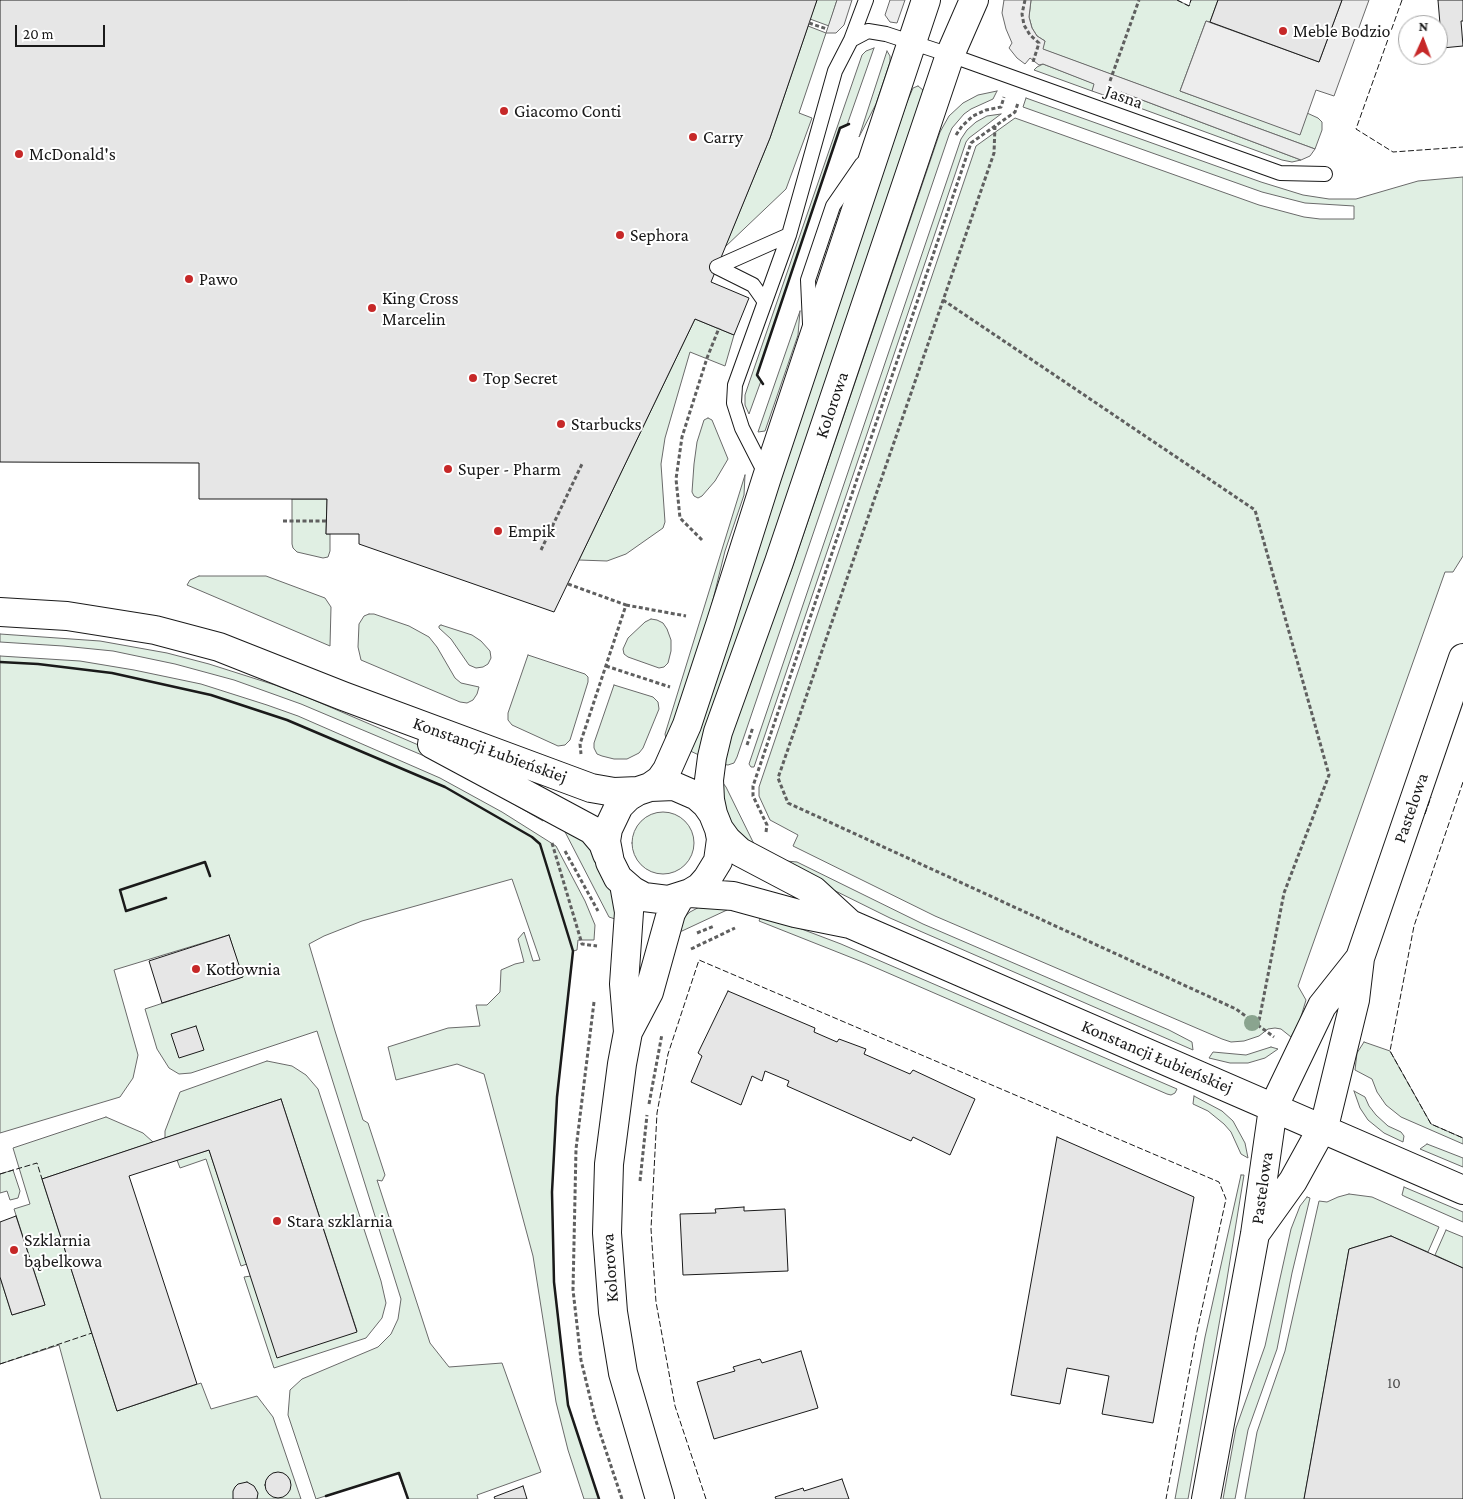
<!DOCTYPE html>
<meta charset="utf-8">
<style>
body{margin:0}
#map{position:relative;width:1463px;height:1499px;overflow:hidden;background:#fff;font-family:"Crimson Pro",serif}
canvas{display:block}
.north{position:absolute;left:1398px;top:15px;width:50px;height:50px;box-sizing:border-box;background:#fff;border:1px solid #a3a3a3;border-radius:50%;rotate:2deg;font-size:14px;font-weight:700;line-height:20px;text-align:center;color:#1a1a1a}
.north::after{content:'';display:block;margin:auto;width:18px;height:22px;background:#c62828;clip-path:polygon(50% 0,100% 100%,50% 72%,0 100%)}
.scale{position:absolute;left:15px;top:25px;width:90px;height:22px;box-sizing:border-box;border:2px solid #1a1a1a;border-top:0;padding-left:6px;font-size:15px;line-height:18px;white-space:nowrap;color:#1a1a1a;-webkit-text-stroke:4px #fff;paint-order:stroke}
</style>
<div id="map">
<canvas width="1463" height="1499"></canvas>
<div class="north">N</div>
<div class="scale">20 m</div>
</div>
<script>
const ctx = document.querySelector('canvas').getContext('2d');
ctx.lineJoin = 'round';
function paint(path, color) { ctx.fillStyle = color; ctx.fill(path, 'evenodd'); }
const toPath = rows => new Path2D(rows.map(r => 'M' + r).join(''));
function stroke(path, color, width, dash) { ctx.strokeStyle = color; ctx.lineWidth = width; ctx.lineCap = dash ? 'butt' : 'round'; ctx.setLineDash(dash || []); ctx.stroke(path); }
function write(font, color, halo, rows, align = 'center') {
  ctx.font = font + ' "Crimson Pro",serif'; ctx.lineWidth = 4; ctx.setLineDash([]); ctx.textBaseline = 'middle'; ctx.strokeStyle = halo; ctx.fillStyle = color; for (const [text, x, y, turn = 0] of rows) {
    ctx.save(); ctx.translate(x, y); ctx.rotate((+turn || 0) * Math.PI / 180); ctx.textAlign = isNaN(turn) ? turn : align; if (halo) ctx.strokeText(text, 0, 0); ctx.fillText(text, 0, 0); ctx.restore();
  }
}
const green = toPath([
 [817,0,837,0,829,26,810,19,817,0],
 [1031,0,1177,0,1189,6,1191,0,1218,0,1210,22,1206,21,1180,91,1300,134,1307,113,1318,118,1322,122,1322,130,1315,149,1042,49,1045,41,1037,36,1032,28,1029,17,1031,0],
 [808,26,826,33,799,113,812,118,786,189,725,247,770,138,808,26],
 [874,48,847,125,840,128,757,375,761,381,749,414,745,405,745,395,748,386,862,55,866,51,874,48],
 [887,51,890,56,890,62,876,104,859,137,887,51],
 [1043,64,1095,84,1092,91,1034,70,1037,67,1043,64],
 [918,86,923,90,923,94,701,756,686,749,907,102,913,88,918,86],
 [997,91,993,99,971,109,964,114,952,128,949,135,737,757,734,763,728,765,721,764,761,640,790,574,940,132,949,116,963,103,978,95,997,91],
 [1121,92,1301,160,1292,162,1282,160,1118,100,1121,92],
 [1026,98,1261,182,1303,195,1329,199,1356,199,1418,181,1463,177,1463,556,1453,572,1445,572,1298,986,1306,1000,1300,1020,1291,1037,1281,1029,1275,1028,1268,1029,1259,1036,1244,1041,1231,1042,1222,1039,935,916,793,846,798,835,770,820,759,796,759,787,976,146,1015,118,1259,205,1304,217,1320,219,1354,219,1354,206,1305,203,1262,192,1023,107,1026,98],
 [1001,114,969,138,966,142,754,767,751,767,749,764,961,139,967,130,976,122,987,116,1001,114],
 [800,311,798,335,765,431,758,432,800,311],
 [695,319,734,335,725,366,690,352,665,438,661,464,665,522,663,528,626,554,607,561,579,560,695,319],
 [708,418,712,420,728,459,715,481,702,496,698,498,694,496,692,492,694,464,697,442,704,420,708,418],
 [745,475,744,495,725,551,706,628,684,704,666,739,665,734,745,475],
 [292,499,327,499,326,534,330,534,330,551,328,557,323,558,297,552,293,548,292,544,292,499],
 [199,576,266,576,325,598,331,607,330,646,187,585,190,580,199,576],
 [369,614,374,614,409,626,429,637,437,647,455,678,461,683,479,687,477,694,473,700,467,703,460,702,361,660,358,647,359,624,364,616,369,614],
 [651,619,657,620,663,623,667,629,671,640,671,651,668,663,664,667,659,668,628,657,624,654,623,649,628,638,645,622,651,619],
 [441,625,472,635,481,641,490,651,491,658,488,664,483,667,476,668,469,665,451,639,439,628,439,626,441,625],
 [0,634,100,641,167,653,209,664,275,685,309,698,451,759,547,814,543,821,448,766,301,704,234,680,175,664,113,651,63,646,0,642,0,634],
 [528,655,585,674,588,677,588,682,570,740,565,745,558,746,512,725,508,720,508,713,528,655],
 [0,656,80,661,134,670,201,684,267,705,298,716,440,778,502,812,556,846,585,901,595,925,594,940,578,940,577,950,573,951,557,1097,552,1192,554,1282,568,1405,599,1499,584,1499,568,1450,556,1402,533,1256,484,1074,457,1064,396,1080,388,1047,448,1028,480,1026,476,1005,487,1005,500,992,501,970,515,964,524,962,518,939,524,932,533,961,540,960,512,879,362,921,324,936,309,944,335,1031,363,1120,368,1123,385,1175,382,1181,377,1180,430,1343,449,1367,502,1363,541,1472,477,1495,478,1499,408,1499,398,1473,316,1499,288,1415,290,1390,302,1379,378,1347,391,1334,398,1319,401,1299,317,1031,191,1073,179,1074,169,1068,157,1049,145,1009,242,977,229,935,114,970,138,1055,133,1078,120,1097,0,1133,0,656],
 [614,685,653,697,658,702,659,709,643,748,639,753,627,759,614,759,602,756,597,754,594,748,594,743,614,685],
 [723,783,726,787,755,846,747,845,723,812,723,783],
 '632 843a31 31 0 1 1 62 0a31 31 0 1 1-62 0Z',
 [563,828,586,841,611,891,618,920,609,917,563,828],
 [786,861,797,862,923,924,1169,1030,1192,1042,1193,1050,890,918,783,865,786,861],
 [705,904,733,905,727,910,682,931,676,932,683,918,690,912,705,904],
 [762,914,841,944,1177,1089,1175,1093,1171,1095,1167,1094,865,963,759,921,762,914],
 [1364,1042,1390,1051,1431,1124,1463,1138,1463,1144,1401,1117,1386,1105,1377,1092,1372,1079,1355,1070,1357,1053,1364,1042],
 [1271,1047,1278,1049,1265,1058,1248,1063,1230,1063,1209,1058,1213,1052,1246,1055,1271,1047],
 [267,1061,292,1066,306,1075,318,1089,381,1281,386,1303,382,1318,366,1338,274,1368,244,1277,251,1276,357,1331,281,1099,165,1138,165,1131,180,1092,267,1061],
 [1354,1091,1365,1097,1369,1106,1376,1115,1388,1126,1401,1132,1404,1136,1403,1142,1384,1133,1368,1120,1360,1108,1354,1091],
 [1194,1096,1222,1111,1233,1121,1245,1143,1248,1158,1241,1154,1231,1132,1224,1124,1208,1111,1193,1104,1194,1096],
 [106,1117,143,1133,153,1142,42,1179,117,1411,201,1383,211,1409,257,1396,273,1417,301,1499,101,1499,59,1345,0,1364,0,1277,12,1315,45,1305,14,1209,30,1204,13,1148,106,1117],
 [1427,1144,1463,1158,1463,1167,1420,1149,1427,1144],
 [209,1150,247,1264,241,1266,206,1159,180,1168,177,1160,209,1150],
 [13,1170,20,1191,18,1198,10,1200,7,1191,0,1193,0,1174,13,1170],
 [1241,1175,1244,1175,1226,1285,1188,1499,1175,1499,1205,1337,1241,1175],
 [1404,1187,1463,1212,1463,1222,1406,1197,1402,1195,1404,1187],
 [1349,1194,1372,1197,1439,1227,1428,1252,1391,1236,1349,1249,1304,1499,1245,1499,1257,1432,1285,1351,1319,1201,1327,1202,1338,1197,1349,1194],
 [1307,1197,1310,1198,1292,1273,1277,1349,1248,1430,1235,1499,1223,1499,1236,1428,1265,1346,1291,1229,1300,1206,1307,1197],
 [1446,1230,1463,1237,1463,1268,1435,1255,1446,1230]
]);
const parking = toPath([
 [837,0,852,0,844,25,836,33,826,33,837,0],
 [890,0,905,0,897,23,890,22,885,15,890,0],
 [1004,0,1031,0,1029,17,1032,28,1037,36,1045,41,1043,49,1315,149,1310,156,1301,160,1121,92,1118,100,1092,91,1094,84,1043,64,1039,65,1030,58,1025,64,1017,58,1009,48,1012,43,1006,29,1002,13,1004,0],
 [1342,0,1369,0,1334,96,1316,90,1300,135,1180,91,1206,21,1319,62,1342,0]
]);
const building = toPath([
 [0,0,817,0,770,138,711,282,749,298,734,335,695,319,554,612,359,544,359,534,326,534,327,499,199,499,199,463,0,462,0,0],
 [1218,0,1342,0,1319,62,1210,22,1218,0],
 [1438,0,1463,0,1463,21,1461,21,1463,46,1442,48,1438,0],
 [229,935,243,977,162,1003,149,961,229,935],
 [728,991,815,1028,814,1032,837,1042,839,1039,866,1049,864,1054,910,1074,913,1070,975,1099,950,1155,913,1137,911,1141,787,1086,789,1081,765,1071,762,1081,752,1076,741,1105,691,1082,702,1056,698,1053,728,991],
 [196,1026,204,1050,179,1058,171,1034,196,1026],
 [281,1099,357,1332,277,1358,209,1150,129,1176,197,1384,117,1411,42,1179,281,1099],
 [1057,1137,1194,1197,1153,1423,1102,1414,1109,1376,1067,1368,1060,1404,1011,1395,1057,1137],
 [744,1207,744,1211,785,1209,788,1271,683,1275,680,1214,716,1213,715,1209,744,1207],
 [16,1216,45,1305,12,1315,0,1277,0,1222,16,1216],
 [1391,1236,1463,1268,1463,1499,1304,1499,1349,1249,1391,1236],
 [801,1351,818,1408,714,1439,697,1382,735,1371,733,1367,760,1359,762,1363,801,1351],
 '265 1485a13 13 0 1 1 26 0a13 13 0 1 1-26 0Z',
 [842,1479,849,1499,776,1499,775,1497,803,1488,804,1491,842,1479],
 [247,1482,254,1486,258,1493,257,1499,233,1499,233,1491,235,1487,238,1484,247,1482],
 [523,1486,527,1499,495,1499,494,1497,523,1486]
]);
const path = toPath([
 [1025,0,1022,14,1024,25,1030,35,1039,43,1033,62],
 [809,23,827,29],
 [1110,81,1139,0],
 [995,126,994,153,778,778,788,803,1236,1009,1274,1037],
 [956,135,962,126,973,116,986,110,1001,107,1004,97],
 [943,300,1255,510,1329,775,1284,893,1258,1026],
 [283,521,327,521],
 [702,540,680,518,676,479,682,437,707,358,719,328],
 [541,550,582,464],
 [568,584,626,605,580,744,581,754],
 [626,605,686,616],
 [606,666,670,687],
 [747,745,753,727],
 [766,832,767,825,753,796,753,786,971,143,1015,112,1018,103],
 [552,843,582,944,597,946],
 [565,851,598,911],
 [697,933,714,926],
 [691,949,735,928],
 [594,1002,576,1149,573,1290,581,1360,595,1418,622,1499],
 [649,1104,662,1034],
 [640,1181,647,1115]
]);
const service = toPath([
 [851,40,866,0],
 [717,267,789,235],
 [717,267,753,285,765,302],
 [810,324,808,280,833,206,862,164],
 [766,475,742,428,734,403,735,385,789,235,835,71,851,40,868,31,886,34,950,55,1280,173,1325,174]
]);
const minor = toPath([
 [0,612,67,616,155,630,219,647,343,696,591,788,614,792,638,791],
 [432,744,592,830,603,843,607,854],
 [650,787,660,780,667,770,687,725,720,625,767,477,926,0],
 [713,814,710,800,709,780,712,757,718,732,779,562,950,55,974,0],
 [719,829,727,840,740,852,814,891,850,924],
 [624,884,629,912,624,984,628,1032,622,1064,609,1164,607,1233,613,1312,623,1373,660,1499],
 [690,893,700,887,707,879,718,861,721,839,719,829,713,814,706,804,697,796,674,786,650,787,638,791,628,797,619,806,608,829,606,841,610,862,618,878,633,891,644,897,668,900,690,893,733,896,795,913,850,924,1463,1190],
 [628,1032,649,992,671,913,680,897],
 [1255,1234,1293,1181,1325,1123,1355,1000,1360,958,1463,658],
 [1206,1499,1255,1234,1273,1108,1322,1006,1360,958]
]);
const fence = toPath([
 [1177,0,1189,6,1191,0],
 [1402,0,1356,129,1393,152,1463,147],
 [1463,782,1414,926,1390,1051,1431,1124,1463,1138],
 [1425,814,1431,797],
 [0,1174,37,1163,42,1179],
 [0,1364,92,1333],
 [706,1499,675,1406,656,1302,651,1229,657,1113,668,1054,699,960,1219,1182,1226,1199,1196,1336,1166,1499]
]);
const wall = toPath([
 [763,384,757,375,840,128,849,124],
 [0,662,38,664,112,673,211,695,287,720,445,787,532,837,540,844,573,951,557,1097,552,1192,554,1282,568,1405,599,1499],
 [166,898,126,911,120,890,205,862,210,876],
 [326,1496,399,1473,408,1499]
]);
const trees = [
 [1252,1023]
];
const markers = [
 [1283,31,5,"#c62828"],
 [504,111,5,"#c62828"],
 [693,137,5,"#c62828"],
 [19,154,5,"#c62828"],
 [620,235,5,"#c62828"],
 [189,279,5,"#c62828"],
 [372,308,5,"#c62828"],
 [473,378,5,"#c62828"],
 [561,424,5,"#c62828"],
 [448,469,5,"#c62828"],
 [498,531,5,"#c62828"],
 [196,969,5,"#c62828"],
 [277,1221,5,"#c62828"],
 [14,1250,5,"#c62828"]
];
const numberNames = [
 ["10",1394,1383]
];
const poiNames = [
 ["Meble Bodzio",1293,31],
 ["Giacomo Conti",514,111],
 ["Carry",703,137],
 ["McDonald's",29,154],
 ["Sephora",630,235],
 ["Pawo",199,279],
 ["King Cross",382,298],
 ["Marcelin",382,319],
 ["Top Secret",483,378],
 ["Starbucks",571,424],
 ["Super - Pharm",458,469],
 ["Empik",508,531],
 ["Kotłownia",206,969],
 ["Stara szklarnia",287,1221],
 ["Szklarnia",24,1240],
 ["bąbelkowa",24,1261]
];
const streetNames = [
 ["Jasna",1124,97,20],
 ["Kolorowa",832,405,-71],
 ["Konstancji Łubieńskiej",490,750,20],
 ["Pastelowa",1411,808,-71],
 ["Konstancji Łubieńskiej",1157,1057,23],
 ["Pastelowa",1262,1188,-82],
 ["Kolorowa",610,1268,-94]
];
paint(green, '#e0efe3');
stroke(green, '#6a6a6a', 1);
paint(parking, '#ededed');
stroke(parking, '#6a6a6a', 1);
paint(building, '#e6e6e6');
stroke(building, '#1a1a1a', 1);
stroke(service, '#1a1a1a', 16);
stroke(minor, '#1a1a1a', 30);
stroke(path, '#5f5f5f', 3, [4, 2.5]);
stroke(service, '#fff', 14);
stroke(minor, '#fff', 28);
stroke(fence, '#1a1a1a', 1, [6, 2.5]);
stroke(wall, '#1a1a1a', 2.5);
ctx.fillStyle = '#8aa48f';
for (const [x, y] of trees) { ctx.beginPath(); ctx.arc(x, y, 8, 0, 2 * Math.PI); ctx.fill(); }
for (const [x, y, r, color] of markers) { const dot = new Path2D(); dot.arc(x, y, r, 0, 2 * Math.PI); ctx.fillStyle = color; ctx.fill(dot); stroke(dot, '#fff', 2); }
write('15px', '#4d4d4d', null, numberNames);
write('18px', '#1a1a1a', '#fff', poiNames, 'left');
write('18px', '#1a1a1a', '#fff', streetNames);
</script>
